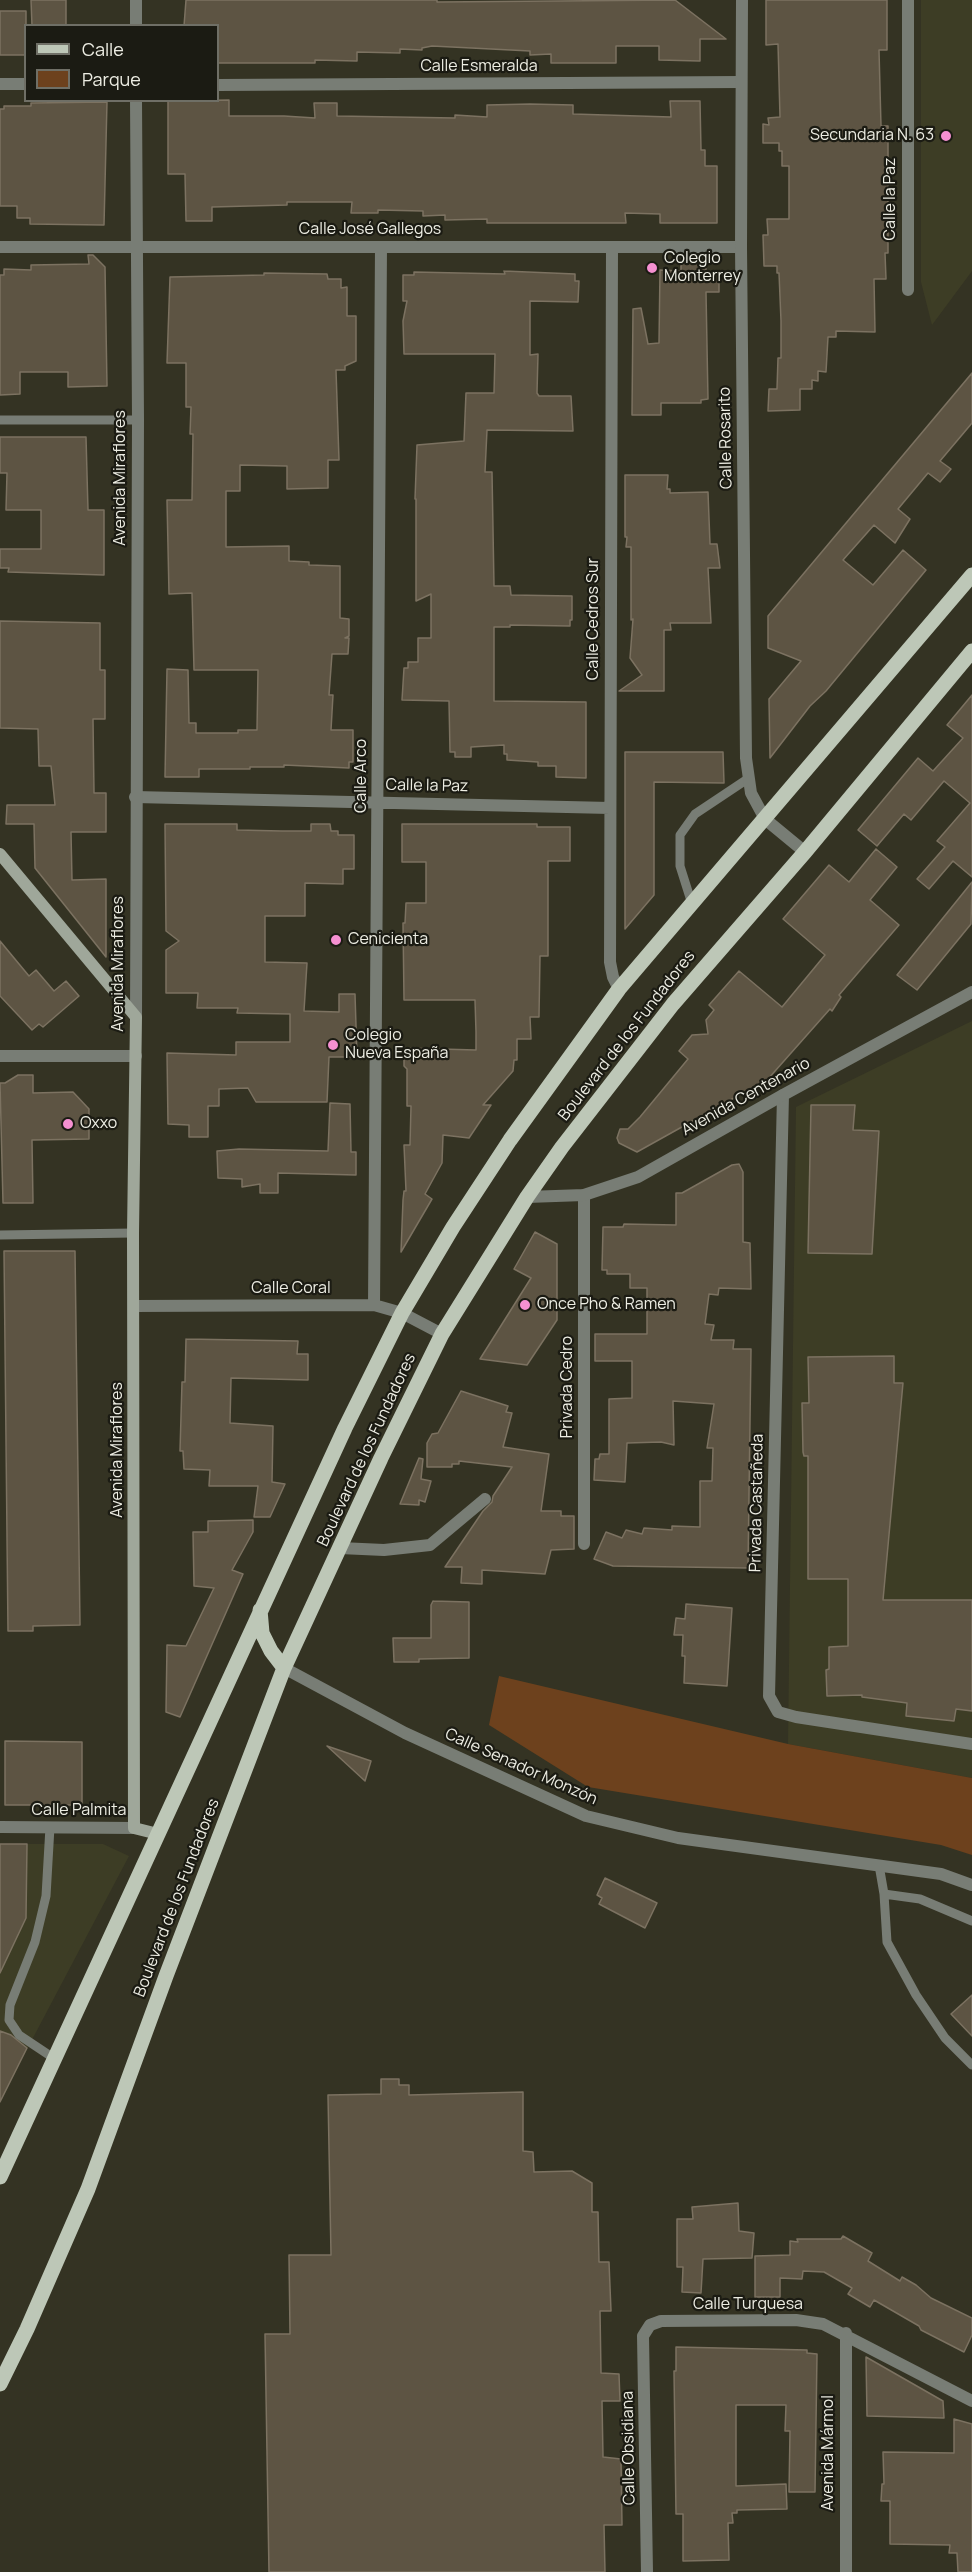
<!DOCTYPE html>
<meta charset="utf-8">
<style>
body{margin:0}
#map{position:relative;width:972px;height:2572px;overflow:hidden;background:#343323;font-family:Manrope,sans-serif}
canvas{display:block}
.legend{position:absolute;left:24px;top:24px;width:195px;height:78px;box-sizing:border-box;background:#1b1b13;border:2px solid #6f6f66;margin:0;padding:8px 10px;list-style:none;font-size:18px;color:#edede3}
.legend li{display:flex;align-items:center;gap:12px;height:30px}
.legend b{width:30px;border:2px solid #6f6f66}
</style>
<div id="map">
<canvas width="972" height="2572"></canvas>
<ul class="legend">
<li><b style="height:8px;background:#bdc7b7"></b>Calle</li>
<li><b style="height:16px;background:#6d411d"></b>Parque</li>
</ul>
</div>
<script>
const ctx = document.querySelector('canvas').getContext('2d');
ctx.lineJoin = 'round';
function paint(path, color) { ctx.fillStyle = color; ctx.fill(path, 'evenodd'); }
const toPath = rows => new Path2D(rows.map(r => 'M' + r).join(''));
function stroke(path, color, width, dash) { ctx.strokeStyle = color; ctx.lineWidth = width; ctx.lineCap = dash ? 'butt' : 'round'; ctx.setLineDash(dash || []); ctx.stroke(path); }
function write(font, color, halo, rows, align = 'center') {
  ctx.font = font + ' Manrope,sans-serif'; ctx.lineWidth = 4.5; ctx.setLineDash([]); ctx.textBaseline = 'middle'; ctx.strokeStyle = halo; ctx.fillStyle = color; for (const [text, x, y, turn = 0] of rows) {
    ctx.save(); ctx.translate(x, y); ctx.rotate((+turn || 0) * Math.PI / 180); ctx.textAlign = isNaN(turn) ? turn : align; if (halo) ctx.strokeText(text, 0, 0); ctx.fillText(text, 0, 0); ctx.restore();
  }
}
const built = toPath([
 [921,0,972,0,972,271,932,325,921,282],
 [972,1021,972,1778,788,1744,796,1107],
 [0,1844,103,1844,129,1856,6,2089,0,2086]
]);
const green = toPath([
 [499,1676,788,1744,972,1778,972,1855,941,1845,588,1787,489,1725]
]);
const building = toPath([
 [31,0,66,0,66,26,32,26,31,0],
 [186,0,437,0,437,2,675,0,726,39,700,39,700,61,659,60,659,46,616,46,616,63,551,63,551,54,530,55,530,51,432,46,422,48,422,50,400,49,400,53,357,52,357,61,315,60,315,63,218,63,218,26,184,26,186,0],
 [766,0,887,0,887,50,879,50,881,126,888,126,888,253,885,253,886,279,874,279,875,332,836,331,836,337,828,337,826,372,818,371,818,381,812,380,812,389,800,389,800,410,768,411,769,389,777,389,778,358,781,358,781,321,779,273,777,273,777,266,764,266,763,235,768,235,767,219,789,219,789,166,782,166,782,151,779,151,779,143,763,143,763,124,769,125,768,118,780,117,778,44,766,45,766,0],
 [0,11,26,11,26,55,0,55,0,11],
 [229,100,229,116,284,116,315,118,314,103,337,103,337,116,455,118,455,115,487,117,487,105,530,104,573,105,573,114,671,117,670,101,700,101,701,150,705,150,705,166,717,166,717,223,660,223,660,214,625,213,626,223,487,223,487,219,445,220,445,215,423,216,423,211,378,210,378,213,351,213,352,202,287,202,287,205,212,207,212,221,186,221,185,174,168,174,168,101,229,100],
 [107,102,104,225,30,224,30,218,17,218,17,206,0,206,0,109,4,109,4,106,31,106,31,103,107,102],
 [88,255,93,255,105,267,107,386,68,387,68,372,20,372,20,394,0,395,0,275,4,275,4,269,31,270,31,265,89,264,88,255],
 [681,261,704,261,707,274,719,275,719,292,706,292,708,399,701,400,701,403,661,403,661,415,632,415,633,309,641,308,648,344,659,343,660,270,681,271,681,261],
 [504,271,575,274,575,281,579,281,578,302,530,301,530,355,538,354,537,393,539,396,571,396,573,431,487,430,485,472,492,472,494,586,510,586,511,595,572,596,572,620,570,620,570,626,510,625,510,627,494,627,494,701,586,702,586,778,556,777,556,766,538,766,538,762,507,760,507,754,504,754,504,745,471,747,471,757,455,757,455,752,450,752,449,701,402,700,404,668,408,668,408,662,418,662,418,638,431,638,431,594,416,601,416,499,415,499,417,445,464,441,466,393,494,393,495,354,404,354,403,321,407,301,403,301,403,275,414,275,414,272,505,274,504,271],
 [264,273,327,274,328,279,341,279,341,288,347,287,347,316,356,316,356,361,345,366,345,370,336,370,339,460,328,460,328,488,287,489,287,466,240,465,240,491,226,491,226,547,289,546,289,561,309,562,309,565,340,566,340,618,349,619,349,636,345,638,349,638,348,654,332,654,329,695,333,695,331,730,353,730,353,762,349,762,349,768,284,765,284,767,250,767,250,769,199,769,199,777,165,777,167,669,188,670,189,723,196,723,196,733,238,733,238,730,257,730,258,670,194,670,192,593,169,594,167,500,192,500,193,434,190,434,191,407,186,407,186,363,167,363,170,277,264,275,264,273],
 [972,373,972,423,940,461,951,469,940,482,928,473,898,509,910,519,895,543,874,525,843,560,873,585,903,550,926,570,826,691,810,706,770,758,769,699,801,661,768,648,768,616,972,373],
 [0,437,86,437,88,510,104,510,104,575,8,572,9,568,0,568,0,549,41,549,41,510,6,510,7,473,0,473,0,437],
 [625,475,668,475,667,489,670,489,670,493,708,492,710,544,717,544,720,568,708,568,711,623,670,623,671,630,664,630,664,691,619,691,642,675,630,658,633,619,631,620,631,547,626,547,627,537,625,537,625,475],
 [0,621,100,623,100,670,105,670,105,719,93,719,94,793,106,793,106,832,71,832,72,880,106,879,106,957,35,868,34,824,6,824,7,805,55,805,51,766,39,766,38,729,0,728,0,621],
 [972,695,972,877,953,861,929,889,917,879,945,847,937,841,970,803,944,781,911,820,904,814,877,846,858,830,918,758,933,771,963,738,947,725,972,695],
 [625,752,723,752,724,783,654,782,654,895,625,929,625,752],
 [165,824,237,824,237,830,282,831,311,831,311,824,330,824,331,831,338,831,338,835,354,835,354,869,343,869,343,884,305,883,305,916,265,916,265,962,307,963,304,1011,339,1012,339,994,355,994,357,1057,329,1057,327,1102,256,1102,248,1088,219,1089,219,1106,208,1106,208,1137,189,1137,189,1125,168,1124,167,1053,236,1055,236,1042,290,1042,290,1014,237,1013,238,1008,197,1008,198,993,166,993,166,950,179,941,166,931,165,824],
 [402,824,537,824,537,827,570,827,570,861,548,861,548,956,540,956,539,1017,530,1017,531,1039,517,1039,517,1060,514,1060,513,1071,483,1105,491,1105,469,1138,443,1135,442,1163,425,1194,432,1199,401,1252,403,1200,404,1191,406,1191,404,1145,410,1145,411,1106,407,1106,407,1069,404,1066,404,1048,476,1050,476,1032,475,1000,404,1000,403,923,405,923,406,903,426,903,426,862,402,862,402,824],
 [876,849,897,867,870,900,899,925,839,995,841,997,832,1011,830,1009,768,1079,637,1152,619,1143,617,1138,620,1129,628,1129,640,1117,688,1059,679,1051,692,1035,708,1034,706,1020,714,1010,709,1005,739,971,782,1007,825,955,783,919,829,865,849,882,876,849],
 [972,882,971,924,917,990,897,975,972,882],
 [0,941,29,976,36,970,54,991,66,981,79,996,43,1027,39,1024,32,1030,0,996,0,941],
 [18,1075,33,1075,33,1093,73,1092,89,1109,89,1139,32,1140,33,1203,3,1203,0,1083,5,1083,18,1075],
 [330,1103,350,1104,351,1152,356,1152,356,1175,278,1173,278,1193,260,1193,260,1184,242,1187,242,1179,218,1178,217,1151,239,1149,328,1151,330,1103],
 [811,1105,855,1105,853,1130,879,1131,872,1254,808,1253,811,1105],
 [739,1164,743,1172,743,1242,750,1243,751,1289,719,1288,718,1295,709,1294,705,1324,714,1325,711,1340,734,1340,733,1349,751,1349,748,1568,613,1566,594,1559,606,1532,622,1538,626,1530,642,1534,644,1528,672,1530,672,1526,700,1527,700,1481,712,1481,713,1448,707,1448,714,1404,673,1401,674,1445,661,1442,627,1443,625,1482,594,1480,595,1459,599,1459,600,1454,609,1454,609,1399,632,1398,632,1361,595,1361,595,1334,647,1334,647,1288,630,1288,630,1274,607,1274,607,1270,602,1270,603,1227,623,1227,624,1224,676,1225,676,1193,682,1193,732,1165,739,1164],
 [535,1232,557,1244,557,1320,527,1365,480,1359,531,1278,514,1269,535,1232],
 [4,1251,75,1251,80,1625,33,1626,33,1631,8,1631,4,1251],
 [186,1339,298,1341,297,1354,308,1354,308,1380,231,1378,230,1423,273,1426,272,1482,285,1484,270,1517,254,1517,258,1486,209,1486,210,1470,184,1469,183,1451,180,1451,182,1382,185,1382,186,1339],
 [894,1356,894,1383,903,1383,883,1600,972,1600,972,1711,956,1709,954,1721,906,1716,907,1703,862,1697,862,1695,827,1696,826,1670,829,1669,829,1647,848,1646,848,1579,808,1579,808,1456,804,1456,803,1452,802,1403,809,1403,808,1357,894,1356],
 [461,1391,508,1406,506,1412,512,1413,503,1447,549,1454,541,1511,561,1511,561,1516,574,1516,574,1549,551,1550,545,1574,482,1570,482,1584,461,1583,462,1567,445,1567,483,1511,492,1502,493,1496,512,1467,459,1461,459,1464,452,1464,452,1467,427,1467,427,1443,432,1434,438,1433,461,1391],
 [419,1458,423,1459,421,1479,431,1481,425,1502,419,1500,419,1505,400,1504,419,1458],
 [253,1520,253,1532,232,1570,243,1574,180,1717,166,1712,167,1645,186,1646,214,1588,194,1586,193,1532,208,1532,208,1521,253,1520],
 [433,1601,469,1602,469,1658,419,1659,419,1662,394,1662,393,1638,431,1638,431,1605,433,1601],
 [686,1604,732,1608,727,1686,684,1683,685,1656,682,1656,683,1635,674,1635,676,1618,685,1619,686,1604],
 [5,1741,82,1742,82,1805,5,1805,5,1741],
 [327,1746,371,1761,365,1781,327,1746],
 [0,1844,27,1844,26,1918,0,1973,0,1844],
 [605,1878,657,1903,645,1928,599,1904,602,1898,597,1895,605,1878],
 [972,1995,972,2036,951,2014,972,1995],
 [0,2031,11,2035,27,2048,0,2102,0,2031],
 [381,2079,399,2079,399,2085,409,2085,409,2095,523,2092,523,2151,533,2152,534,2172,572,2171,592,2183,592,2212,598,2212,599,2262,609,2262,611,2311,600,2311,601,2373,619,2374,620,2401,602,2401,603,2457,621,2459,622,2525,604,2525,605,2572,269,2572,265,2334,290,2334,289,2255,331,2255,328,2095,381,2094,381,2079],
 [738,2203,739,2231,754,2233,752,2258,703,2259,701,2293,682,2292,683,2267,677,2267,677,2219,693,2219,692,2207,738,2203],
 [843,2236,872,2253,868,2261,900,2281,902,2277,916,2285,931,2298,972,2318,972,2335,964,2352,921,2330,919,2326,874,2300,870,2307,848,2294,852,2288,824,2272,803,2271,802,2279,780,2278,780,2297,755,2297,755,2256,790,2255,790,2241,798,2242,797,2239,841,2239,843,2236],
 [676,2347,807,2350,807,2353,817,2354,815,2492,789,2492,790,2431,785,2431,786,2405,736,2405,736,2486,786,2484,787,2509,737,2510,737,2513,732,2513,733,2523,728,2523,729,2560,683,2561,683,2514,676,2514,674,2371,676,2371,676,2347],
 [866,2357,943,2401,944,2418,867,2416,866,2357],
 [954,2419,972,2424,972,2572,958,2572,957,2553,949,2553,950,2545,890,2544,890,2501,881,2501,882,2484,884,2484,883,2452,954,2453,954,2419]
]);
const service = toPath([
 [0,420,138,420],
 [692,904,680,866,680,835,695,814,749,778],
 [0,1235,133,1233],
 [50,1827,46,1896,35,1942,10,2005,9,2020,19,2035,55,2059],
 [879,1865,884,1894,887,1942,916,1995,945,2038,972,2065],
 [884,1894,920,1899,972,1921]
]);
const minor = toPath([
 [908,0,908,290],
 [0,84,26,84],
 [218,85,741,82],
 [0,247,741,247],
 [612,247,610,962,613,977,619,989],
 [135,797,610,808],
 [0,1056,136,1056],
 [783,1095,769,1696,778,1712,796,1717,972,1744],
 [374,1305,381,247],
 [134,1306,374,1305,402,1313,442,1334],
 [584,1544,584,1195],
 [340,1548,384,1550,430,1545,485,1499],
 [647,2572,643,2336,650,2325,661,2321,796,2320,823,2324,972,2401],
 [846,2572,846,2333]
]);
const tertiary = toPath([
 [742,0,741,247,746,758,751,793,765,819,805,852],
 [136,26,136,0],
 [136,100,138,420,136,1017],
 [527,1197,584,1195,638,1177,783,1095,972,992],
 [284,1668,405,1733,586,1816,678,1838,941,1874,972,1885],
 [0,1827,134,1828]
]);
const secondary = toPath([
 [0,854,136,1017,133,1233,134,1828,158,1834]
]);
const primary = toPath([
 [260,1610,262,1633,271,1651,284,1668],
 [0,2177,345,1428,402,1313,453,1227,510,1140,619,989,972,575],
 [0,2384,27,2329,88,2189,166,1976,284,1668,381,1458,442,1334,527,1197,562,1147,673,1004,805,852,972,651]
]);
const markers = [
 [946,136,6,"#f590d1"],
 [652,268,6,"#f590d1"],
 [336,940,6,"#f590d1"],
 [333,1045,6,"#f590d1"],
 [68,1124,6,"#f590d1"],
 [525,1305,6,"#f590d1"]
];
const streetNames = [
 ["Calle Esmeralda",479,67],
 ["Calle la Paz",891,199,-90],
 ["Calle José Gallegos",370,230],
 ["Calle Rosarito",726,438,-91],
 ["Avenida Miraflores",121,478,-90],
 ["Calle Cedros Sur",594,619,-90],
 ["Calle Arco",362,776,-90],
 ["Calle la Paz",427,786,1],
 ["Avenida Miraflores",119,964,-90],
 ["Boulevard de los Fundadores",627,1036,-52],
 ["Avenida Centenario",746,1097,-29],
 ["Calle Coral",291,1289],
 ["Privada Cedro",568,1387,-90],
 ["Avenida Miraflores",118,1450,-90],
 ["Boulevard de los Fundadores",367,1450,-65],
 ["Privada Castañeda",757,1503,-89],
 ["Calle Senador Monzón",521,1767,24],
 ["Calle Palmita",79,1811],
 ["Boulevard de los Fundadores",177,1898,-69],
 ["Calle Turquesa",748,2305],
 ["Calle Obsidiana",629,2448,-91],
 ["Avenida Mármol",829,2453,-90]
];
const poiNames = [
 ["Secundaria N. 63",934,136,"right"],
 ["Colegio",664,259],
 ["Monterrey",664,277],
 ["Cenicienta",348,940],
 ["Colegio",345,1036],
 ["Nueva España",345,1054],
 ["Oxxo",80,1124],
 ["Once Pho & Ramen",537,1305]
];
paint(built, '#3d3d25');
paint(green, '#6d411d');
paint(building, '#5d5443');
stroke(building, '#7c7261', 1.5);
stroke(service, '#787d75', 9);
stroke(minor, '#787d75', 12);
stroke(tertiary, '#787d75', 12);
stroke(secondary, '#9fa79a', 12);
stroke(primary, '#bdc7b7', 15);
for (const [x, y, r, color] of markers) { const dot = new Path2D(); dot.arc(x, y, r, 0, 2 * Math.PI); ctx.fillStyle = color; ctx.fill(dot); stroke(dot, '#1b1b13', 2); }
write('16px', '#edede3', '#1b1b13', streetNames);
write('16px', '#edede3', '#1b1b13', poiNames, 'left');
</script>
